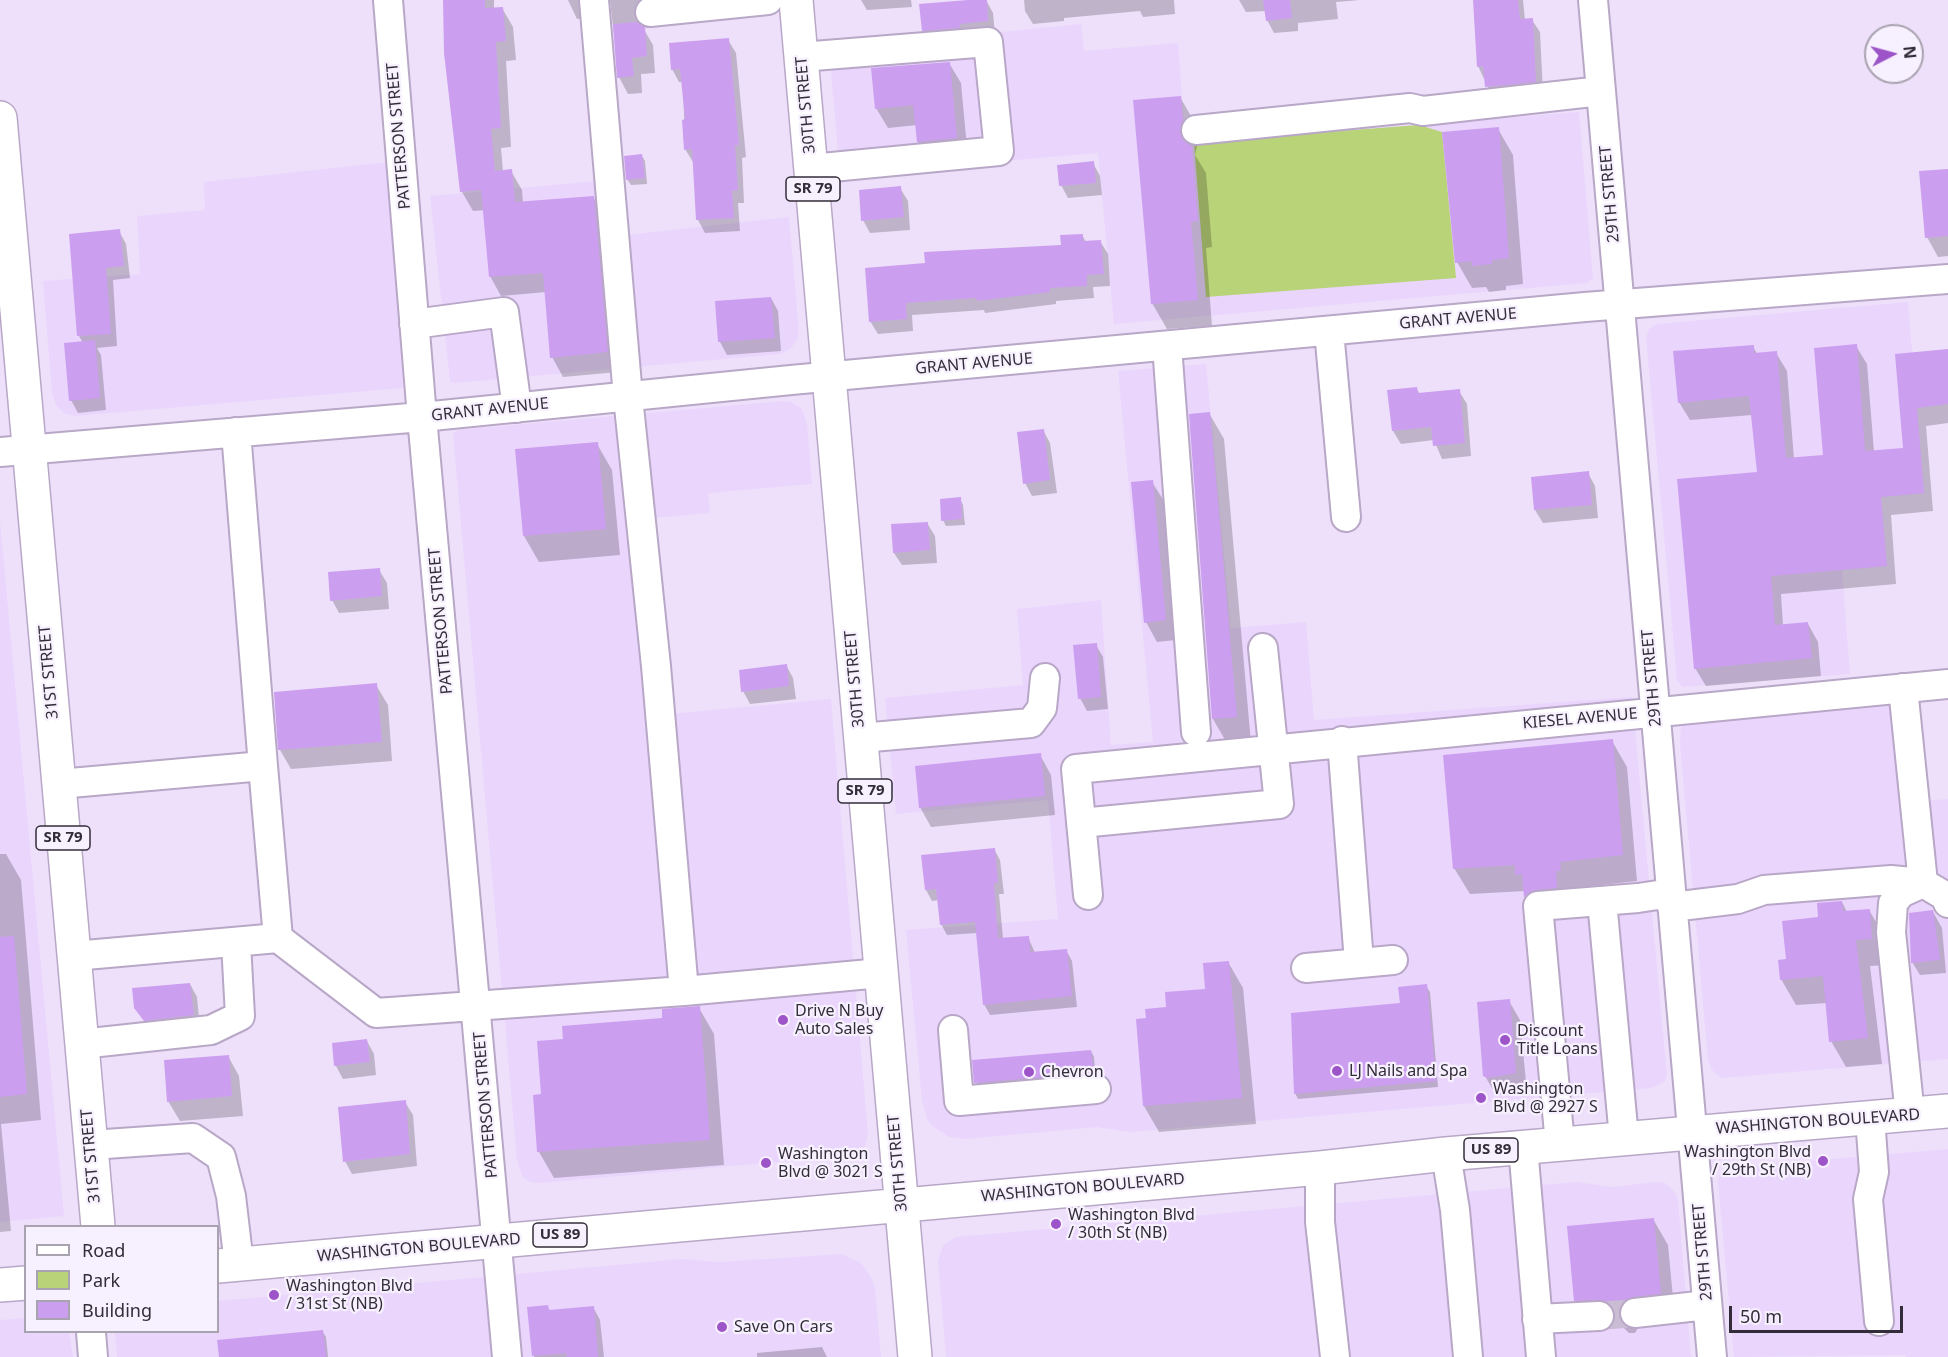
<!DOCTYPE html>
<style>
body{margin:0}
#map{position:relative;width:1948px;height:1357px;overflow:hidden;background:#eee0fa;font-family:"Noto Sans",sans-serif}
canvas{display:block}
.legend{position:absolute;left:24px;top:1225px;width:195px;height:108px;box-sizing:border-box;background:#f7f0fe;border:2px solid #a9a2af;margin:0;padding:8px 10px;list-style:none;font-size:18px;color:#332d39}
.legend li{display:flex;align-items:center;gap:12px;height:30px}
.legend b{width:30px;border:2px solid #a9a2af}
.north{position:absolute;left:1864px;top:24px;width:60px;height:60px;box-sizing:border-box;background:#f7f0fe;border:2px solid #a9a2af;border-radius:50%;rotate:84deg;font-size:16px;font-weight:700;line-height:24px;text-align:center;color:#332d39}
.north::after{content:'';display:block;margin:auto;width:21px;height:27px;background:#9c54c8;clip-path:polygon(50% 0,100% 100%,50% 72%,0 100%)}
.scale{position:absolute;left:1729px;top:1306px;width:174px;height:27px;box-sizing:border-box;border:3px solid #332d39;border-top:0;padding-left:8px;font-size:18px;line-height:21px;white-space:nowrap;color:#332d39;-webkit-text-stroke:4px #f7f0fe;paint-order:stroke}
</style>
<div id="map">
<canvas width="1948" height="1357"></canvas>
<ul class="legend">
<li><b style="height:8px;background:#fff"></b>Road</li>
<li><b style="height:16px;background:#b9d378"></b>Park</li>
<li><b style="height:16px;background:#cc9ef0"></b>Building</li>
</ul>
<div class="north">N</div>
<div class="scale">50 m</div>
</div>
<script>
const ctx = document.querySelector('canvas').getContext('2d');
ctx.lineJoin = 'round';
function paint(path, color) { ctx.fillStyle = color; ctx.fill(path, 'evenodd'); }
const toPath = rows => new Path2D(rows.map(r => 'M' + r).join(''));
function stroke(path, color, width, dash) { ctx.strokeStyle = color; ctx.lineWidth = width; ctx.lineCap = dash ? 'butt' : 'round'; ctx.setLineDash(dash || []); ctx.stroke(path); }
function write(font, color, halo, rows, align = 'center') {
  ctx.font = font + ' "Noto Sans",sans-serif'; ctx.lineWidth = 4.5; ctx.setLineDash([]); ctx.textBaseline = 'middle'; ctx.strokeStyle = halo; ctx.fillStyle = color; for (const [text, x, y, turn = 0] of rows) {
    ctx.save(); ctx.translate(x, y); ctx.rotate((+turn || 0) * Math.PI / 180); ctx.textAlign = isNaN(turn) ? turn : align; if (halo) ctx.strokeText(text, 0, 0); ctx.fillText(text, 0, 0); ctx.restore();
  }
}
const built = toPath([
 [1081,24,1084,51,1178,43,1184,123,1194,142,1579,112,1593,279,1587,283,1114,324,1098,153,840,175,829,49],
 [389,162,405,383,402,388,75,416,64,413,56,405,52,394,43,281,140,274,137,216,205,210,204,182],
 [620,179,627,235,789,217,799,332,797,340,790,349,780,354,454,383,450,381,430,196],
 [1908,302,1924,493,1881,497,1887,566,1842,570,1850,674,1682,687,1677,680,1646,337,1649,329,1657,324],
 [1206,364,1231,628,1306,622,1314,720,1632,697,1667,1075,1664,1082,1651,1088,1130,1132,1097,1127,966,1139,949,1137,932,1126,927,1119,922,1101,906,930,1058,919,1048,800,896,814,885,698,1023,685,1017,609,1101,600,1111,745,1153,742,1118,371],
 [782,401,791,402,802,409,807,424,812,484,708,493,710,513,652,518,669,714,831,699,868,1134,865,1146,855,1155,541,1183,530,1182,522,1176,517,1160,453,434,458,430],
 [0,521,64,1216,0,1222],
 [1911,701,1921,801,1948,799,1948,1059,1721,1078,1712,1070,1708,1060,1680,744,1681,727,1686,722],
 [1948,1149,1948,1357,1906,1357,1906,1355,1734,1357,1718,1182,1720,1173,1727,1168],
 [1576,1182,1612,1187,1657,1182,1665,1183,1674,1191,1678,1200,1691,1357,946,1357,938,1261,943,1245,956,1237],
 [841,1254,861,1263,871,1277,875,1288,881,1357,117,1357,115,1332,218,1332,218,1301,682,1259,720,1262],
 [25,1318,26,1332,69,1332,73,1357,0,1357,0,1320]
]);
const green = toPath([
 [1419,125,1442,132,1456,278,1206,297,1194,142]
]);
const shadow = toPath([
 [444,0,494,0,494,9,502,8,513,27,516,60,506,61,511,147,501,148,503,172,511,171,522,190,523,203,593,197,605,217,618,372,563,377,552,357,546,292,501,296,490,276,485,210,473,211,462,192],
 [568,0,602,0,586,18,577,19],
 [603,0,650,0,643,28,653,45,655,73,641,74,642,93,628,94,619,77,610,1],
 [861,0,911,0,912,7,867,10],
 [986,0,993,13,995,34,931,43,923,30],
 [1024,0,1174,0,1175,14,1143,17,1140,11,1064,18,1064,21,1033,24,1025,11],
 [1239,0,1360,0,1336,2,1338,19,1298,23,1298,31,1274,33,1267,20,1266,11,1246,12],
 [1474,0,1523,0,1525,20,1532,20,1540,32,1543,94,1494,100,1478,66],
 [728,40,736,53,746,157,742,158,744,203,738,203,740,231,705,233,698,220,693,162,685,149,683,82,679,82,672,69],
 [949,63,961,83,968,158,929,161,918,142,917,125,888,128,876,108],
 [1180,97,1195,123,1197,147,1195,155,1206,173,1212,247,1206,248,1212,326,1167,329,1152,303],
 [1498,129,1513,155,1523,284,1506,286,1506,290,1489,292,1486,287,1472,288,1457,262],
 [642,156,645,161,647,184,631,185,627,179],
 [1093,163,1100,176,1102,195,1068,198,1061,185],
 [1948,170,1948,256,1938,257,1927,237],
 [900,188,908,201,910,230,870,233,863,220],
 [119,231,126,244,130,278,113,280,117,346,97,348,101,355,106,410,78,413,71,400,83,343,79,336],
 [1082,235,1086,242,1100,241,1108,254,1110,286,1093,287,1094,298,1056,301,1056,304,985,313,984,310,912,315,913,331,878,334,870,321,926,265,1062,246],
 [771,298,778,311,781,351,727,355,720,342,717,302],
 [1753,346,1757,354,1776,353,1787,371,1794,459,1824,456,1856,346,1867,364,1874,452,1904,449,1897,356,1948,350,1948,423,1926,426,1933,511,1891,515,1896,584,1781,594,1783,626,1808,624,1818,642,1821,676,1706,686,1695,668,1758,474,1752,415,1690,420,1679,402],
 [1416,388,1420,394,1459,391,1467,404,1471,456,1442,459,1434,440,1401,444,1393,431],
 [1209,413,1224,439,1251,743,1228,745,1213,719],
 [1043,430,1050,443,1057,493,1032,496,1025,483],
 [597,444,612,470,620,555,539,562,524,536,516,451],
 [1588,473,1595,486,1598,518,1543,523,1535,510],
 [1152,482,1164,501,1176,640,1157,642,1146,622],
 [960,499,963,505,965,525,946,526,943,520],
 [927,523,935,536,937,563,902,565,894,553],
 [379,570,387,583,389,609,339,613,332,600],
 [1096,645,1103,657,1108,709,1087,711,1080,698],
 [786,665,793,678,796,699,750,704,743,691],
 [376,685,388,705,392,761,291,769,280,750],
 [1612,741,1627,767,1637,881,1574,888,1575,897,1541,922,1525,891,1470,894,1454,868],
 [1040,755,1051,775,1055,815,931,827,920,807],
 [994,849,1000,860,1004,894,999,894,1003,939,1028,937,1035,953,1066,950,1072,961,1077,1007,990,1015,984,1004,977,933,947,935,941,924,939,900,932,901,926,890],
 [0,854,6,854,21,880,41,1120,1,1124,11,1231,0,1232],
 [1842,902,1847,912,1869,910,1884,936,1886,965,1870,966,1882,1064,1846,1067,1831,1041,1827,1003,1796,1005,1781,979,1788,961,1820,919],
 [1933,912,1942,928,1946,973,1920,975,1912,962],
 [1228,962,1243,988,1256,1124,1159,1132,1144,1106,1147,1020,1207,990],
 [190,984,197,997,200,1028,153,1033,135,1007],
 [1426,986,1430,992,1438,1087,1298,1099,1295,1093],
 [1509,1001,1520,1020,1527,1092,1496,1095,1485,1076],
 [699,1008,714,1034,724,1165,554,1178,539,1152,542,1096,565,1040,664,1020],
 [367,1041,374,1054,376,1075,343,1079,336,1066,333,1045],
 [1091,1051,1094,1057,1096,1078,979,1089,976,1083],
 [228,1056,239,1076,243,1116,180,1121,168,1101],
 [405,1102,413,1115,417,1166,352,1174,345,1161],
 [1653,1219,1668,1245,1675,1319,1639,1326,1635,1333,1629,1333,1623,1327,1615,1325,1590,1326,1575,1300],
 [547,1306,550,1311,593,1307,600,1320,604,1357,534,1357],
 [322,1331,326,1337,328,1357,221,1357],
 [822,1347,827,1357,757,1357,757,1353]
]);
const building = toPath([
 [443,0,485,0,485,8,503,7,506,41,496,42,501,128,491,129,495,171,512,169,515,202,594,196,608,352,550,358,543,273,489,277,481,190,460,192,444,53],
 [968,0,987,0,988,21,960,24,960,28,922,31,919,4],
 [1263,0,1290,0,1292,18,1266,21],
 [1473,0,1518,0,1520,19,1533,18,1536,82,1485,87,1483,66,1477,67],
 [637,22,645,27,647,56,632,58,634,76,617,78,613,24],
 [729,38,739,145,735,145,738,190,732,191,734,218,696,220,692,149,684,150,682,120,685,119,680,69,671,70,669,43],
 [950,62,957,138,917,142,913,105,875,109,871,68],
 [1181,96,1183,120,1180,132,1183,140,1192,146,1198,221,1191,222,1198,300,1151,304,1133,100],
 [1499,127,1509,258,1492,260,1492,264,1472,266,1472,261,1455,263,1442,132],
 [642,154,645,178,626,180,624,156],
 [1094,161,1096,183,1059,186,1057,165],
 [1948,169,1948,236,1925,238,1919,171],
 [901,186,904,217,861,221,859,190],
 [120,229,124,266,106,268,111,334,77,336,69,234],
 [1083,234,1083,241,1101,240,1104,274,1087,275,1087,286,1050,288,1050,292,977,301,976,298,906,303,907,319,869,322,865,268,925,263,924,252,1061,245,1060,235],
 [771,297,775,338,718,342,715,301],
 [95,340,100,398,69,401,64,343],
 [1857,344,1865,451,1903,448,1895,354,1948,349,1948,404,1917,408,1924,493,1881,497,1887,566,1771,576,1775,625,1808,622,1812,658,1694,669,1677,479,1757,472,1749,396,1678,403,1673,351,1754,345,1754,353,1777,351,1786,458,1823,455,1814,348],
 [1417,387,1418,393,1460,389,1465,443,1433,446,1431,427,1392,431,1387,390],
 [1210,412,1237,717,1212,719,1189,414],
 [1044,429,1050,480,1023,484,1017,432],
 [598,442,606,529,523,536,515,449],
 [1589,471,1592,505,1534,510,1531,477],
 [1153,480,1166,620,1144,623,1131,482],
 [961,497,962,519,941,521,940,499],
 [928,522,930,550,893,553,891,524],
 [380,568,382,596,330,601,328,572],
 [1097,643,1101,697,1078,699,1073,645],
 [787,664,789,686,741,692,739,670],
 [377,683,382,742,278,750,274,692],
 [1613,739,1623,855,1560,862,1561,871,1556,871,1557,888,1536,890,1524,897,1522,874,1515,875,1515,865,1453,869,1443,755],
 [1041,753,1045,796,919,808,915,766],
 [995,848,998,883,994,883,998,938,1029,936,1030,952,1067,949,1072,996,983,1005,975,922,940,925,936,889,925,890,921,855],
 [1842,901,1843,911,1870,909,1872,939,1856,940,1868,1038,1829,1042,1823,976,1780,980,1778,960,1786,959,1782,921,1818,917,1817,903],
 [1933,910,1940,960,1911,963,1909,913],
 [14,936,27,1094,0,1097,0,937],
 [1229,961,1242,1098,1143,1106,1136,1019,1146,1018,1145,1009,1166,1007,1165,992,1205,989,1203,963],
 [190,983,194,1015,144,1021,134,1008,132,988],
 [1427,984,1436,1081,1294,1094,1291,1013,1400,1003,1398,987],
 [1510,999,1516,1073,1487,1078,1483,1076,1477,1002],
 [700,1006,710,1140,537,1152,533,1095,541,1094,537,1041,563,1039,562,1026,662,1018,662,1009],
 [367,1039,370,1062,334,1066,332,1043],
 [1091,1050,1094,1073,974,1083,972,1060],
 [229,1055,232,1096,167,1102,164,1060],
 [406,1100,410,1154,343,1162,338,1107],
 [1654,1218,1661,1294,1633,1297,1625,1300,1620,1307,1613,1308,1607,1302,1599,1300,1574,1301,1567,1226],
 [548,1305,549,1310,594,1306,598,1357,567,1357,566,1353,532,1356,527,1307],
 [323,1330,326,1357,219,1357,217,1340]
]);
const minorTunnel = toPath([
 [1599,1316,1635,1313]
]);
const minor = toPath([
 [388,0,422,417,507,1357],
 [594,0,628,397,656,666,684,991,881,973],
 [1593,0,1712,1357],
 [650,12,768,0],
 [801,57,988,42,999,151,811,169],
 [1196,130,1410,108,1423,111,1601,91],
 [414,324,504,312,517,408],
 [1329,331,1346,517],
 [1167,346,1196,732],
 [236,432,263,766],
 [0,452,422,417,791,380,1585,307,1948,279],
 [1903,688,1923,883],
 [861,738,1031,723,1042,708,1045,678],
 [1342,741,1359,962],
 [59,784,263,766,278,938,74,956],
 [1081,823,1279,804,1263,648],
 [1088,895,1076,769,1948,684],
 [1602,901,1624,1138],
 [1672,907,1738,899,1764,890,1891,880,1923,883,1945,896,1948,903],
 [278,938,376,1013,684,991],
 [1306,968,1393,960],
 [953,1030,959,1101,1096,1089],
 [81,1044,211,1030,240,1016,236,943],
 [1910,1115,1891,932,1893,903,1901,893,1923,883],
 [1870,1118,1874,1172,1868,1199,1879,1321],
 [1560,1144,1538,906,1638,898,1671,893],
 [91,1145,193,1138,221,1157,231,1196,239,1264],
 [1523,1147,1541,1357],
 [1446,1154,1455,1210,1468,1357],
 [1320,1168,1320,1222,1335,1357],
 [1635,1313,1707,1305],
 [1537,1319,1599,1316],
 [91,1332,93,1357]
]);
const major = toPath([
 [796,0,915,1357],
 [0,118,98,1226],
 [218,1266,1320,1168,1446,1154,1948,1111],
 [0,1285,26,1283]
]);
const markers = [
 [783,1020,6,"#9c54c8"],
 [1505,1040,6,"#9c54c8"],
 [1337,1071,6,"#9c54c8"],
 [1029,1072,6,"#9c54c8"],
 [1481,1098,6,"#9c54c8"],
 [1823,1161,6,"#9c54c8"],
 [766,1163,6,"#9c54c8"],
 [1056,1224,6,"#9c54c8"],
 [274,1295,6,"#9c54c8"],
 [722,1327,6,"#9c54c8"]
];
const shields = [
 [813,189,54],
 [865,791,54],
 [63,838,54],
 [1491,1150,54],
 [560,1235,54]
];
const shieldNames = [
 ["SR 79",813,189],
 ["SR 79",865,791],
 ["SR 79",63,838],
 ["US 89",1491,1150],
 ["US 89",560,1235]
];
const streetNames = [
 ["30TH STREET",806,105,-95],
 ["PATTERSON STREET",399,136,-95],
 ["29TH STREET",1610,194,-95],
 ["GRANT AVENUE",1458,319,-5],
 ["GRANT AVENUE",974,364,-5],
 ["GRANT AVENUE",490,410,-6],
 ["PATTERSON STREET",441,621,-95],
 ["31ST STREET",49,672,-95],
 ["29TH STREET",1652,678,-95],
 ["30TH STREET",855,679,-95],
 ["KIESEL AVENUE",1580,719,-5],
 ["PATTERSON STREET",486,1105,-95],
 ["WASHINGTON BOULEVARD",1818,1122,-4],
 ["31ST STREET",91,1156,-95],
 ["30TH STREET",898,1163,-95],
 ["WASHINGTON BOULEVARD",1083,1188,-5],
 ["WASHINGTON BOULEVARD",419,1248,-5],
 ["29TH STREET",1703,1252,-95]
];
const poiNames = [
 ["Drive N Buy",795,1011],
 ["Auto Sales",795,1029],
 ["Discount",1517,1031],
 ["Title Loans",1517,1049],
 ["LJ Nails and Spa",1349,1071],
 ["Chevron",1041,1072],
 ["Washington",1493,1089],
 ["Blvd @ 2927 S",1493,1107],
 ["Washington Blvd",1811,1152,"right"],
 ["/ 29th St (NB)",1811,1170,"right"],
 ["Washington",778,1154],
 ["Blvd @ 3021 S",778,1172],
 ["Washington Blvd",1068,1215],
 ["/ 30th St (NB)",1068,1233],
 ["Washington Blvd",286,1286],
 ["/ 31st St (NB)",286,1304],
 ["Save On Cars",734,1327]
];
paint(built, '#ead5fd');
paint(green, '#b9d378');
paint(shadow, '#0003');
paint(building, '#cc9ef0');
stroke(minorTunnel, '#c9bcd3', 28, [28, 14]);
stroke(minor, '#b8a7c6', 32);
stroke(major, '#b8a7c6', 36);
stroke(minor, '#fff', 28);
stroke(major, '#fff', 33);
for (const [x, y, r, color] of markers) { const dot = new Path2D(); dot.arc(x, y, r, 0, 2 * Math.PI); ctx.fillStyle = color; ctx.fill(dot); stroke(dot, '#f7f0fe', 2); }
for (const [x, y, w] of shields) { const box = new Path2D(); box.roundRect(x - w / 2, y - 12, w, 24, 4.5); ctx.fillStyle = '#f7f0fe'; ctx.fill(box); stroke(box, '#332d39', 1.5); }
write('bold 15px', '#332d39', null, shieldNames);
write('16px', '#332d39', '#f7f0fe', streetNames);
write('16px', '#332d39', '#f7f0fe', poiNames, 'left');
</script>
